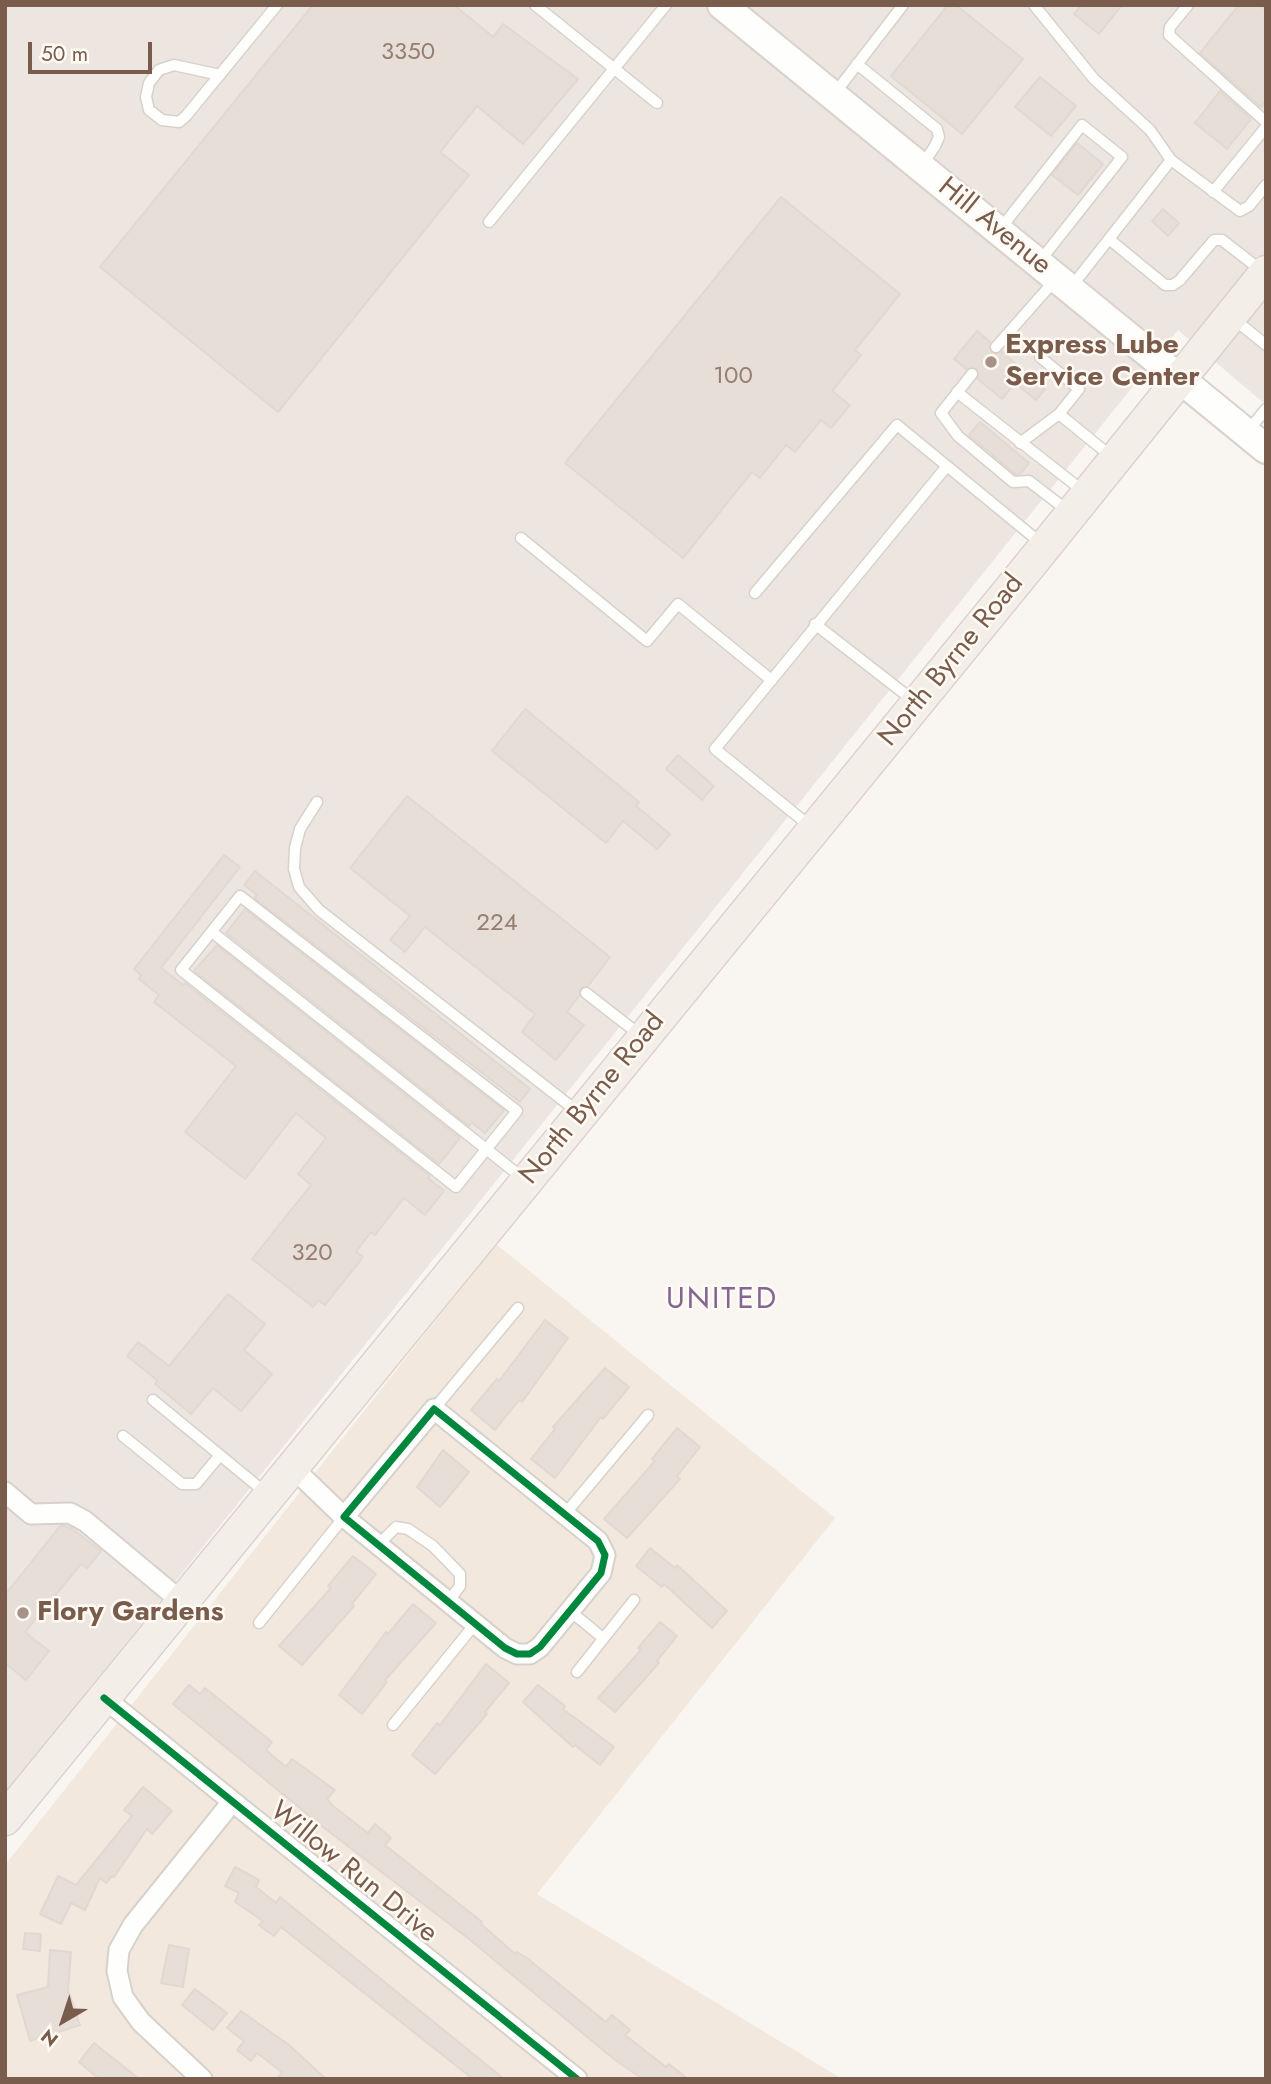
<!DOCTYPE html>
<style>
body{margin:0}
#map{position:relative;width:1271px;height:2084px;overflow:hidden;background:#f9f5f0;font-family:Jost,sans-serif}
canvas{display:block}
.frame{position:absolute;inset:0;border:7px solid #7a5c4d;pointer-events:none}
.north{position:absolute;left:28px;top:1986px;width:70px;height:70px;-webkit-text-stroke:5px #fffaf3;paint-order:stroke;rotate:219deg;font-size:19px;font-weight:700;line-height:28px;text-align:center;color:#7a5c4d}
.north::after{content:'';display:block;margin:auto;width:24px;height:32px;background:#7a5c4d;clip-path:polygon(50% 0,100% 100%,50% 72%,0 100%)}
.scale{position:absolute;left:28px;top:42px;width:124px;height:32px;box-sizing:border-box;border:4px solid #7a5c4d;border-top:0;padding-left:9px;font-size:21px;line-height:24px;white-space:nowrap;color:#7a5c4d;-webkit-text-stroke:5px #fffaf3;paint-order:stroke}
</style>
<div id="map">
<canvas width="1271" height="2084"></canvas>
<div class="frame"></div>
<div class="north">N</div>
<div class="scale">50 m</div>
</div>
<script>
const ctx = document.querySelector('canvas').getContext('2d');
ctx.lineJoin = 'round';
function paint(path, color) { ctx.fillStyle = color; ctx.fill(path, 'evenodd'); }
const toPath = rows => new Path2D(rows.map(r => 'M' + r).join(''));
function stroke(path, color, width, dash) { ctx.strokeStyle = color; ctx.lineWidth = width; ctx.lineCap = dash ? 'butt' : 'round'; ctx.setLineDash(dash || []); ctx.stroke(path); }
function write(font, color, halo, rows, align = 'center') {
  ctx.font = font + ' Jost,sans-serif'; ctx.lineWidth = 5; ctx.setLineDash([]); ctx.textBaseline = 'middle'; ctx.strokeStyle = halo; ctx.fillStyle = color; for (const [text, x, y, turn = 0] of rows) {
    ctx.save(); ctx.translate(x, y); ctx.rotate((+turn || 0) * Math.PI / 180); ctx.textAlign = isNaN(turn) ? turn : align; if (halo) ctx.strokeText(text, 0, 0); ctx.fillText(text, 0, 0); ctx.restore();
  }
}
const residential = toPath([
 [496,1244,835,1518,537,1894,842,2079,5,2079,5,1865]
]);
const industrial = toPath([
 [5,5,1266,5,1266,405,1178,330,5,1794]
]);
const building = toPath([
 [313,5,454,5,493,37,503,24,578,79,523,144,477,106,440,152,469,175,278,412,100,267,313,5],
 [948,5,956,5,1023,59,962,134,891,76,948,5],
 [1081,5,1122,5,1099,34,1074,14,1081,5],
 [1239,5,1260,5,1266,10,1266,101,1261,107,1200,53,1239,5],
 [1040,77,1076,106,1051,136,1015,107,1040,77],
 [1220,91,1251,119,1227,149,1195,123,1220,91],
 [1077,143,1103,164,1078,195,1052,175,1077,143],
 [781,197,900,294,855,350,861,355,832,391,850,405,831,428,821,420,795,452,786,445,760,478,752,472,683,558,565,463,781,197],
 [1163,209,1179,223,1168,236,1152,221,1163,209],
 [977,331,990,342,992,353,1002,352,1045,389,1036,400,1015,383,1002,399,978,379,977,369,966,369,954,359,977,331],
 [980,422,1029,463,1020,474,1015,474,969,435,980,422],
 [525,709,639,802,636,806,670,834,657,849,623,821,606,843,492,751,525,709],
 [678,755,714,786,702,800,666,769,678,755],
 [407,796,610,957,588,986,581,988,579,996,567,1012,584,1025,556,1060,522,1032,535,1014,425,927,405,952,390,940,410,916,350,868,407,796],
 [224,855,240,867,161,968,183,985,185,983,430,1176,428,1178,444,1191,425,1215,404,1198,375,1235,371,1232,356,1252,363,1257,325,1305,318,1300,313,1307,252,1259,311,1185,298,1174,326,1138,296,1113,245,1179,185,1132,236,1066,154,1002,159,995,139,979,141,975,134,969,224,855],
 [255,871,530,1089,520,1102,254,898,257,895,244,885,255,871],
 [245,909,504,1110,485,1133,472,1123,469,1126,226,933,245,909],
 [217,945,460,1138,439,1164,194,971,217,945],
 [228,1294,265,1324,244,1350,272,1374,241,1411,213,1388,191,1414,155,1384,157,1380,127,1356,138,1342,169,1366,228,1294],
 [545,1320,568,1338,522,1402,519,1400,495,1430,471,1410,497,1379,499,1381,545,1320],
 [605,1368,629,1387,603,1419,601,1417,555,1478,531,1459,555,1429,553,1427,605,1368],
 [677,1428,700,1447,677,1476,680,1479,627,1538,604,1519,655,1461,652,1459,677,1428],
 [443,1450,469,1472,440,1507,417,1487,443,1450],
 [61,1525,71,1528,101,1551,87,1568,81,1564,25,1632,49,1651,26,1680,5,1663,5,1595,61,1525],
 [650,1548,675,1568,677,1565,727,1611,712,1628,664,1584,662,1587,636,1566,650,1548],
 [353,1556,376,1574,352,1604,354,1606,302,1665,279,1646,331,1588,328,1586,353,1556],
 [413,1604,436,1623,385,1680,387,1682,362,1714,339,1695,386,1632,388,1634,413,1604],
 [660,1622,677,1636,657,1661,659,1663,615,1712,598,1698,641,1650,638,1648,660,1622],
 [486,1664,509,1683,485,1712,487,1714,435,1774,412,1755,437,1723,440,1725,486,1664],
 [189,1685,200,1694,205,1688,272,1742,266,1750,286,1767,292,1759,335,1790,327,1799,333,1806,368,1833,375,1824,391,1838,385,1845,482,1922,481,1924,515,1954,517,1952,528,1959,606,2022,612,2015,630,2030,625,2035,666,2067,669,2064,688,2079,643,2079,615,2060,469,1939,323,1827,173,1704,189,1685],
 [538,1685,565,1706,563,1709,614,1747,600,1765,575,1745,573,1747,523,1702,538,1685],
 [143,1787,172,1811,152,1834,147,1829,114,1877,112,1876,106,1883,100,1878,85,1910,71,1903,61,1924,40,1914,58,1876,76,1885,132,1816,124,1810,143,1787],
 [235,1867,259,1880,256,1887,276,1903,280,1897,504,2079,473,2079,281,1927,274,1936,259,1925,263,1921,235,1902,239,1893,225,1886,235,1867],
 [25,1933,41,1934,40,1951,23,1949,25,1933],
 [169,1945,189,1949,183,1987,161,1983,169,1945],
 [50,1950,71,1952,68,1990,80,2025,30,2041,17,1995,48,1987,50,1950],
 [195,1989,227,2013,213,2030,182,2005,195,1989],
 [241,2011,289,2045,326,2079,277,2079,282,2072,257,2053,251,2061,237,2050,244,2041,227,2028,241,2011],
 [94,2043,139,2079,99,2079,79,2062,94,2043]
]);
const service = toPath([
 [535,5,657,103],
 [1034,5,1094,79,1150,130,1171,160],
 [1188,5,1170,27,1169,35,1266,122],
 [857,64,937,129,939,137,935,146,923,164],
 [220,75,174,65,159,70,149,83,146,97,149,110,162,120,179,122,186,116,277,5],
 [835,93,903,5],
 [1213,192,1266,127],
 [489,222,666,5],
 [1001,228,1082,125,1122,157,1040,261],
 [1109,239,1165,285,1173,285,1180,280,1214,240,1222,240,1262,271],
 [1072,286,1171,160,1240,211,1249,206,1266,185],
 [1234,319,1266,345],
 [996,347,1056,279],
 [1040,357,1079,389,1059,414,1112,457],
 [972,374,941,413,958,436,1013,482,1029,481,1068,511],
 [957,392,1083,491],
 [1247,432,1266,409],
 [1020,443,1059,414],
 [521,538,647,641,678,604,770,679],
 [755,593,897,425,1042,544],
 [815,624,914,701],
 [317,802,300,829,295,848,294,869,299,887,319,910,578,1112],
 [811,827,715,749,947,466],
 [240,896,517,1111,456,1187,181,970,240,896],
 [212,932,524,1179],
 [586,993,640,1035],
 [153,1400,266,1493],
 [434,1409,518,1308],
 [123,1436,182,1484,196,1484,220,1455],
 [565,1514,648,1415],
 [378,1545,396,1527,408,1529,433,1546,460,1574,460,1586,448,1602],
 [570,1611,603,1638],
 [259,1623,344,1517],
 [577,1672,634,1600],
 [393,1725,475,1624]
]);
const minor = toPath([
 [434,1409,598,1541,605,1555,601,1573,540,1647,530,1654,517,1654,505,1648,344,1517,434,1409],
 [292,1467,344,1517],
 [5,1492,31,1514,70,1513,85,1521,182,1602],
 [104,1698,577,2079],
 [202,2079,141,2022,123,1997,117,1971,119,1950,133,1925,232,1802]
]);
const secondary = toPath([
 [722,5,1266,449]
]);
const primary = toPath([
 [5,1819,1030,565,1266,272]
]);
const cycleway = toPath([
 [434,1409,598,1541,605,1555,601,1573,540,1647,530,1654,517,1654,505,1648,344,1517,434,1409],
 [104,1698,577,2079]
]);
const markers = [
 [991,362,7,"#a69286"],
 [23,1613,7,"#a69286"]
];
const numberNames = [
 ["3350",408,53],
 ["100",733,377],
 ["224",497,924],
 ["320",312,1254]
];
const streetNames = [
 ["Hill Avenue",994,227,39],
 ["North Byrne Road",952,661,-51],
 ["North Byrne Road",593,1099,-51],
 ["Willow Run Drive",353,1873,39]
];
const poiNames = [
 ["Express Lube",1005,346],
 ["Service Center",1005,378],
 ["Flory Gardens",37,1613]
];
const neighbourhoodNames = [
 ["UNITED",722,1301]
];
paint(residential, '#f2e8de');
paint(industrial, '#ede5e0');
paint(building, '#e6ded7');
stroke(building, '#e2d8d2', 2);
stroke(service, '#d7d1cb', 13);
stroke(minor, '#d7d1cb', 23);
stroke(secondary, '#d9d2cb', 32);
stroke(primary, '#dad1cc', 35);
stroke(service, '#fefefd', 10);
stroke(minor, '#fefefd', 19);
stroke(secondary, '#fefefd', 28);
stroke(primary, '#f3eee8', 32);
stroke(cycleway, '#00873e', 7);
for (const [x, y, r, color] of markers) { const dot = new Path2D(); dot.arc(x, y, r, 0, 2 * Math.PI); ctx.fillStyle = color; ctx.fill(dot); stroke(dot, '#fffaf3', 2.5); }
write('24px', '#977e72', null, numberNames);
write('28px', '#7a5c4d', '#fffaf3', streetNames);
write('bold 28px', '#7a5c4d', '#fffaf3', poiNames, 'left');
ctx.letterSpacing = '2px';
write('30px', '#846695', '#fffaf3', neighbourhoodNames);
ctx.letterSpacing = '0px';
</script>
